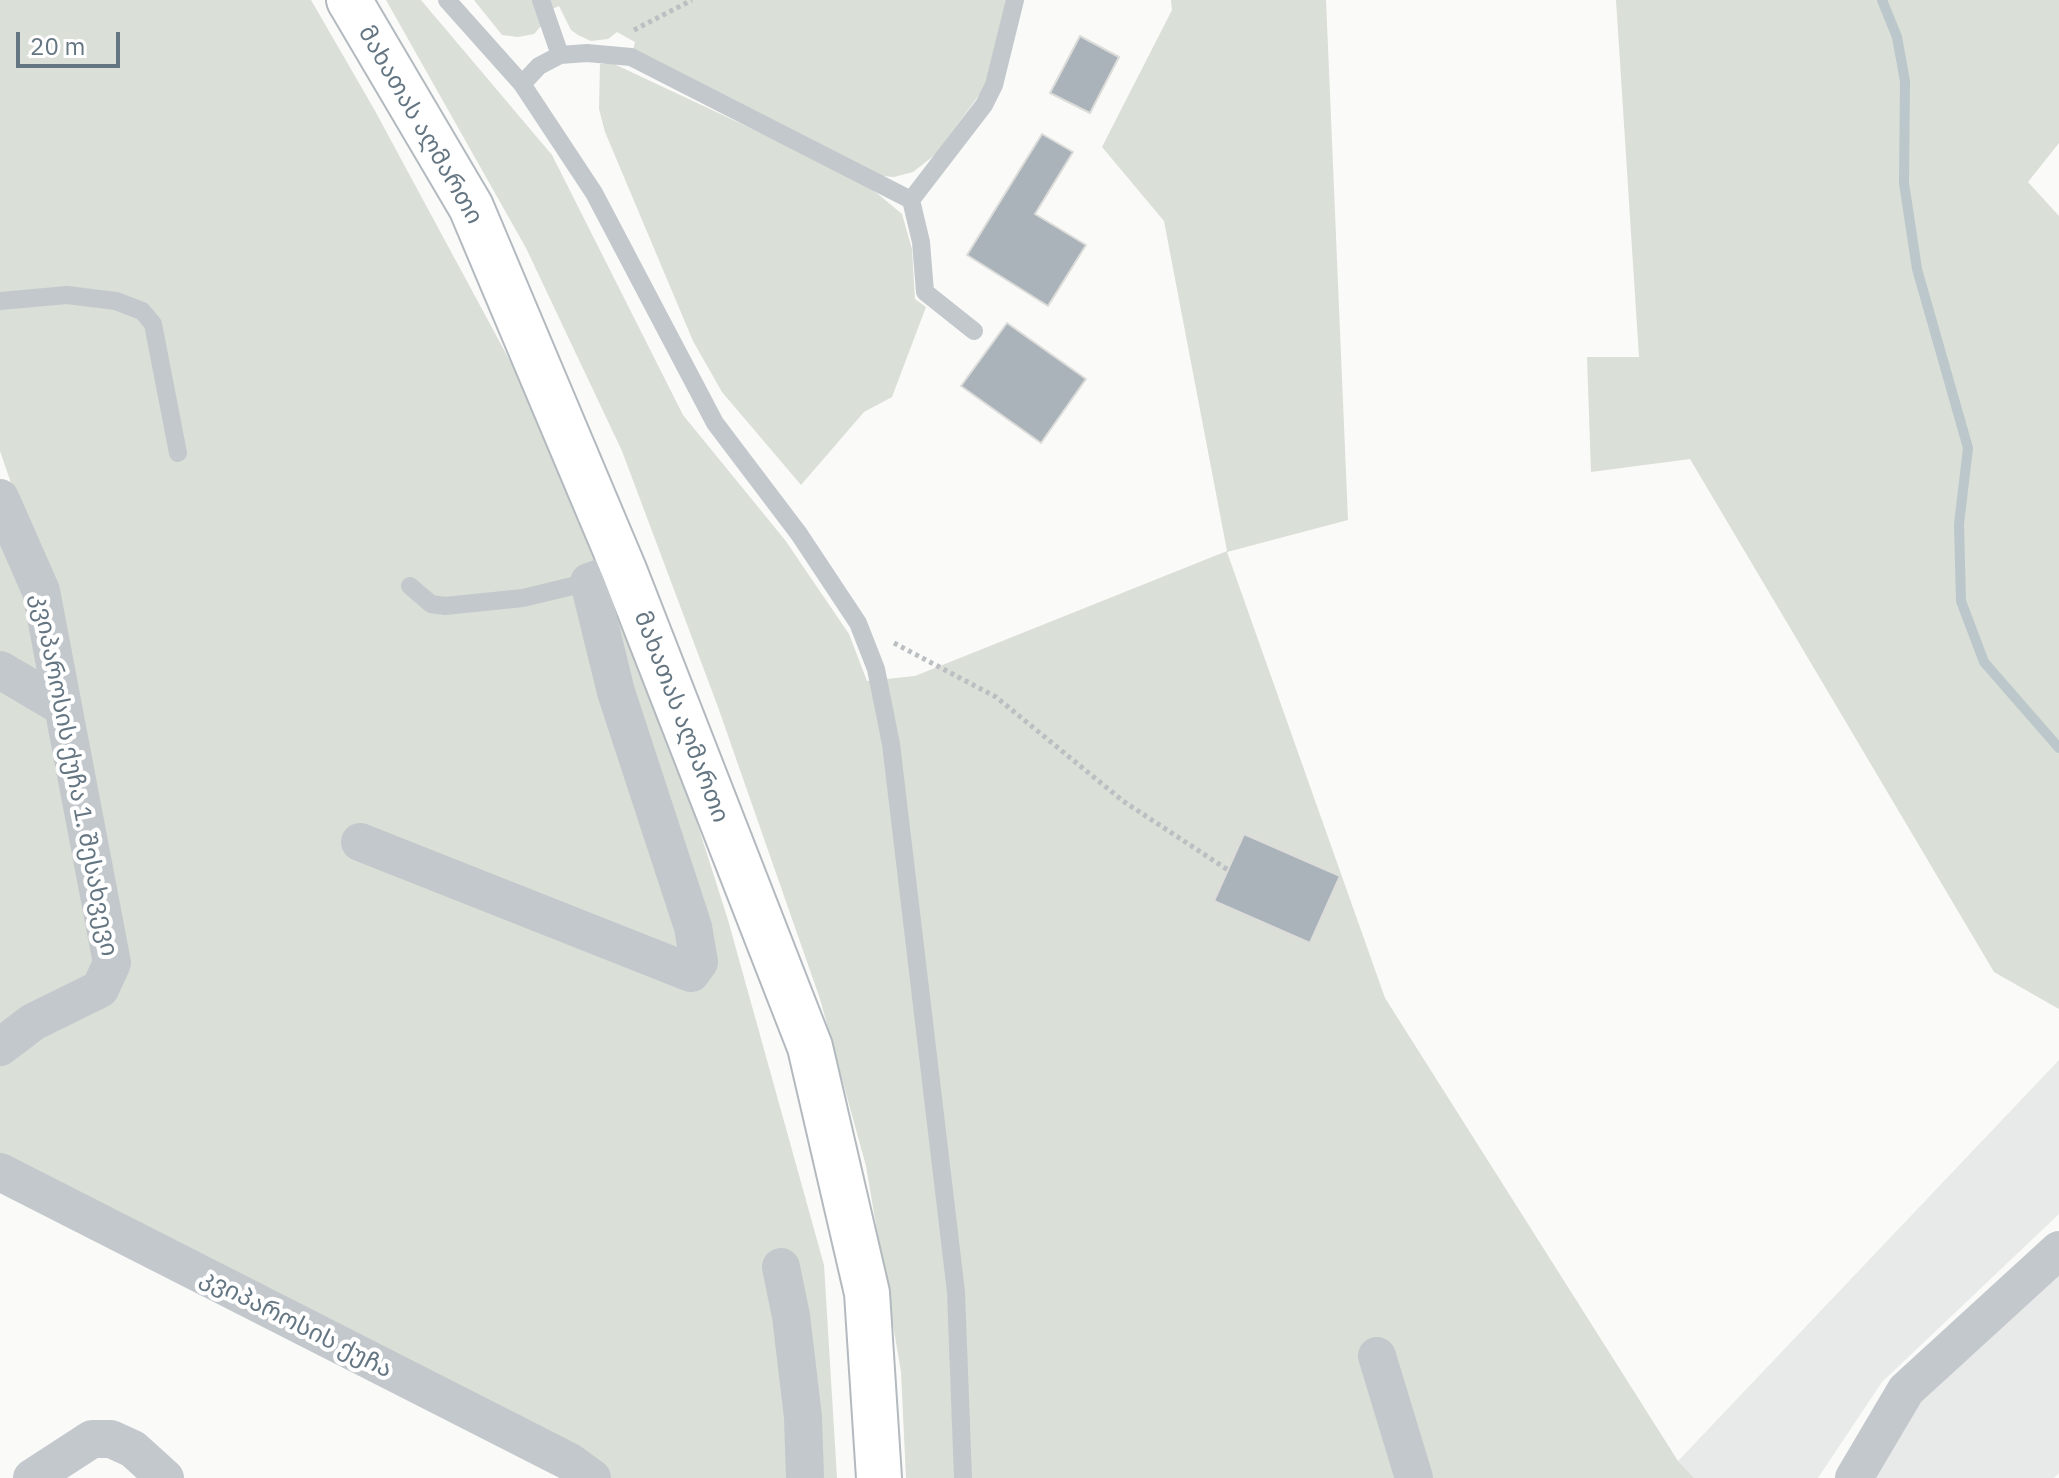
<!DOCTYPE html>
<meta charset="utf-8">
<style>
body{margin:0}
#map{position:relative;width:2059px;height:1478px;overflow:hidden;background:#fafaf8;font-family:"IBM Plex Sans",sans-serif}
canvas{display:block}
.scale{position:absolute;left:16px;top:32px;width:104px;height:36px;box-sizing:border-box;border:4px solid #657683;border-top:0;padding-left:10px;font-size:24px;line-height:28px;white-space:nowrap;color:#657683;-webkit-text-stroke:6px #fff;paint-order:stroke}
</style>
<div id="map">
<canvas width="2059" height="1478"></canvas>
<div class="scale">20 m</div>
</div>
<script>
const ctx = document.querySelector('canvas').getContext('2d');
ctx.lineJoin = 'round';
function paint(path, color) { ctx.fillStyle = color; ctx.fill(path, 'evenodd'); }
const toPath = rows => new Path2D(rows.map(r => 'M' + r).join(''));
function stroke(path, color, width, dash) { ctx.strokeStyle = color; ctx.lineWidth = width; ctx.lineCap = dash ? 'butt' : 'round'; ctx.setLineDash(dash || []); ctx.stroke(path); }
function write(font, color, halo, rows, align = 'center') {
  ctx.font = font + ' "IBM Plex Sans","Noto Sans Georgian",sans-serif'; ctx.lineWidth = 8; ctx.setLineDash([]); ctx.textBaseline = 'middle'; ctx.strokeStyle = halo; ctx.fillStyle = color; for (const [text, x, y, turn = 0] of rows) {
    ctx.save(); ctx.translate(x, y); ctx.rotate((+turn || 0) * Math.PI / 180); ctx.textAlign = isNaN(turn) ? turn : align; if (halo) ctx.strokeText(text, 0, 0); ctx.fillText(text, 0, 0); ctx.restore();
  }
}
const built = toPath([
 [2059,1060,2059,1214,1882,1382,1818,1478,1694,1478,1678,1461],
 [2059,1250,2059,1473,2054,1478,1854,1478,1906,1390]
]);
const green = toPath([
 [0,0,311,0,374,109,517,374,598,560,687,791,728,920,824,1265,837,1478,592,1478,0,1172,0,498,29,535,0,451],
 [386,0,421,0,552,155,683,415,785,540,849,634,867,681,915,676,1227,551,1164,221,1102,147,1172,10,1171,0,1326,0,1348,520,1227,552,1385,998,1678,1461,1694,1478,906,1478,901,1372,866,1166,820,999,718,707,622,451,526,248],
 [474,0,1008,0,992,71,982,91,936,154,913,172,894,177,882,176,633,50,635,42,617,32,608,39,591,41,578,35,571,30,559,6,541,14,542,25,534,34,518,37,502,35],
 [1616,0,2059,0,2059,143,2028,182,2059,216,2059,1009,1994,972,1690,459,1591,472,1587,357,1639,357],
 [612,63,861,180,902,214,912,249,915,299,926,307,892,397,864,412,801,485,722,392,693,341,605,132,599,109,600,64]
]);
const stream = toPath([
 [1882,0,1897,37,1905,81,1904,183,1917,269,1968,448,1959,524,1961,601,1984,662,2059,748]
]);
const building = toPath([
 [1080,36,1119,57,1090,113,1050,93,1080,36],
 [1042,134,1073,152,1035,214,1086,245,1048,306,967,255,1042,134],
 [1007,323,1086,379,1041,443,961,386,1007,323],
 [1244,834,1340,876,1310,943,1214,901,1244,834]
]);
const path = toPath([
 [634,30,692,0],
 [894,643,996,697,1123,801,1228,870]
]);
const lane = toPath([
 [447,0,522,84,594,193,715,423,799,534,858,623,876,669,891,744,956,1292,963,1478],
 [541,0,560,55],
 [522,84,539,66,560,55,587,53,631,57,911,200],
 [0,301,67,295,116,301,142,311,153,324,178,453],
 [974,331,925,292,921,242,911,200,984,105,994,85,1015,0],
 [410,586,431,604,445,606,523,598,589,582]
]);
const street = toPath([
 [0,498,41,591,112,963,100,989,33,1022,0,1047],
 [0,670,63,707],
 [360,842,691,973,699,962,693,927,616,692,589,582,624,570],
 [0,1172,570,1462,592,1478],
 [781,1267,791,1316,803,1417,805,1478],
 [1377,1356,1414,1478],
 [32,1478,92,1439,111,1439,133,1449,165,1478],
 [1854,1478,1906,1390,2059,1250]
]);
const secondary = toPath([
 [349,0,471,207,624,570,810,1047,867,1293,879,1478]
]);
const streetNames = [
 ["მახათას აღმართი",420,125,60],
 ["მახათას აღმართი",681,717,69],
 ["კვიპაროსის ქუჩა 1. შესახვევი",74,775,79],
 ["კვიპაროსის ქუჩა",296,1324,27]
];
paint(built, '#e8e9e9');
paint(green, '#dadfd7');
stroke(stream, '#bbc7cb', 10);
paint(building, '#aab3b9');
stroke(building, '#dcdcda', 2);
stroke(secondary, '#b3babf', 48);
stroke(path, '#bbbfc2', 5, [4, 4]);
stroke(lane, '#c3c8cc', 18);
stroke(street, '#c3c8cc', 38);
stroke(secondary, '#fff', 44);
write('24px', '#657683', '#fff', streetNames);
</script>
